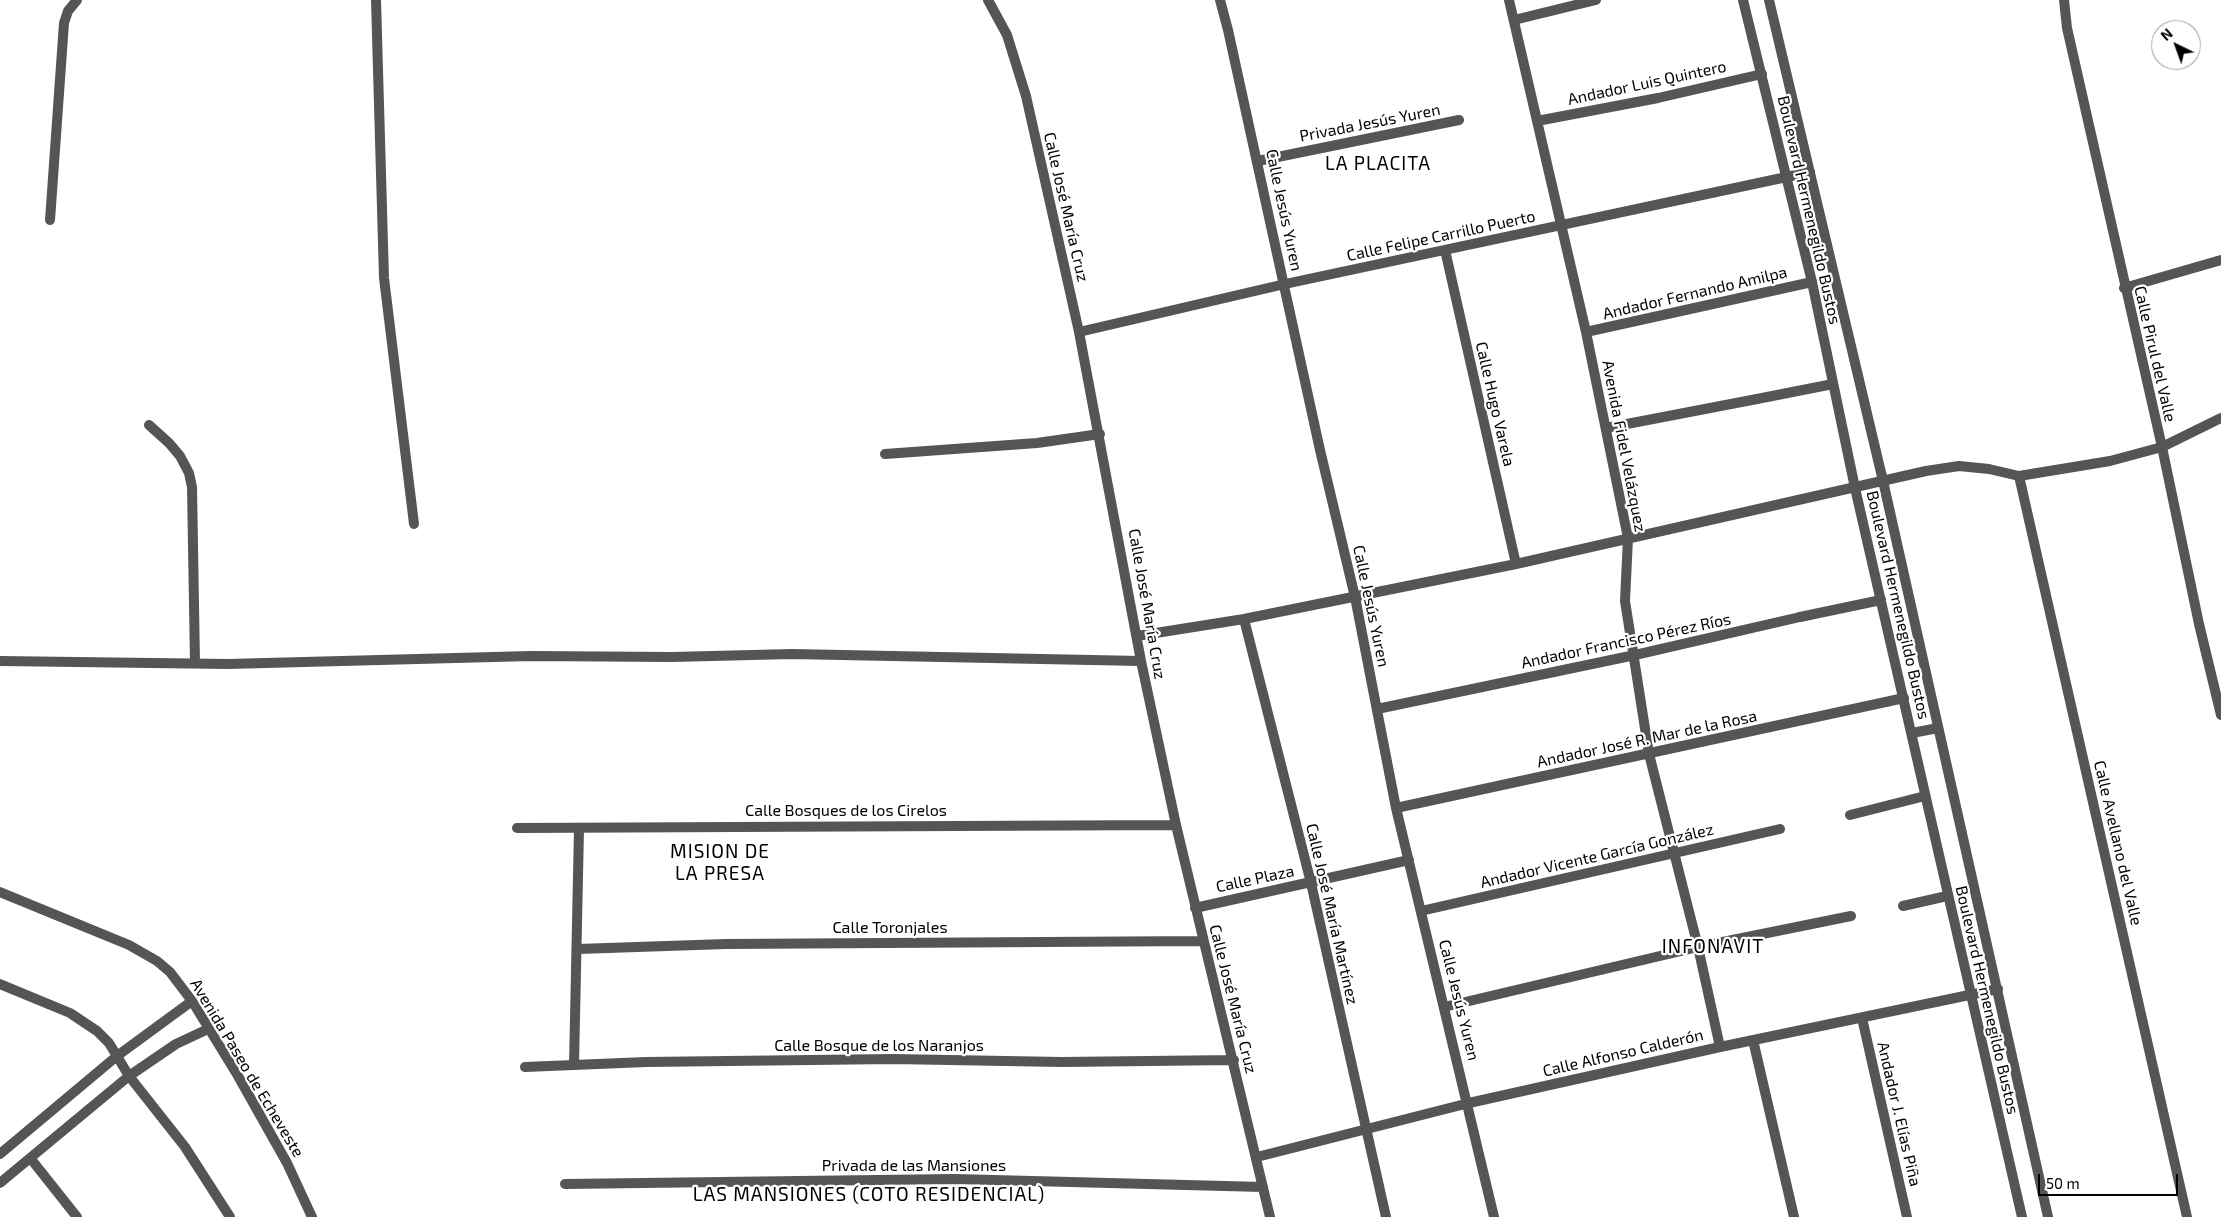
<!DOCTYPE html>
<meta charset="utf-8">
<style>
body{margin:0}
#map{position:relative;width:2221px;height:1217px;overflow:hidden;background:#fff;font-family:"Exo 2",sans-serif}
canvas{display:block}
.north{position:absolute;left:2151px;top:20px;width:50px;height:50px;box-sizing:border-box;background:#fff;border:1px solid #999;border-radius:50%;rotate:318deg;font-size:14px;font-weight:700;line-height:20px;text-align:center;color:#000}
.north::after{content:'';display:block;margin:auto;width:18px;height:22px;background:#000;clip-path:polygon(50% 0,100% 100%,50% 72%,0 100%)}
.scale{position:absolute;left:2038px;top:1174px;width:140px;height:22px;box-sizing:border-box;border:2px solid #000;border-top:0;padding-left:6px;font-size:15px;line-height:18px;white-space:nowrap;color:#000;-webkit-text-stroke:4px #fff;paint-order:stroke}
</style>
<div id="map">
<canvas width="2221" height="1217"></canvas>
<div class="north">N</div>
<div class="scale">50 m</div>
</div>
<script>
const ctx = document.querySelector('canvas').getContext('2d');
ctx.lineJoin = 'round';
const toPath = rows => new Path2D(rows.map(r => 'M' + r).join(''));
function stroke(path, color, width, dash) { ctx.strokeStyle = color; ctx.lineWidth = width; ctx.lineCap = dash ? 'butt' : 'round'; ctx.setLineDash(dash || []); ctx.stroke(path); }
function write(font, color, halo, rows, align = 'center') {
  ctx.font = font + ' "Exo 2",sans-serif'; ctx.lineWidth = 4.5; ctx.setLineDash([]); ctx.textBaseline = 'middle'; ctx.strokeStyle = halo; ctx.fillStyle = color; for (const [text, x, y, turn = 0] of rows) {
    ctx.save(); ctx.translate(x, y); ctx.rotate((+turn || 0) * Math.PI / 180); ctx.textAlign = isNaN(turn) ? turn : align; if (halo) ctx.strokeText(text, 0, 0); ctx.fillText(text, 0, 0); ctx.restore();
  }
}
const service = toPath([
 [376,0,384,278,414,524],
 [1757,399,1833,384],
 [149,425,169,443,180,456,189,473,192,487,195,663],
 [885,454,1037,443,1100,434],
 [1850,815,1925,796],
 [1903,906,1947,896]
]);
const pedestrian = toPath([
 [1800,617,1881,600]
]);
const minor = toPath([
 [988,0,1007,35,1026,96,1079,332,1141,661,1176,825,1270,1217],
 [1220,0,1228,30,1320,450,1355,597,1396,808,1494,1217],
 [1509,0,1586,332,1628,538,1625,601,1649,754,1698,947,1720,1047],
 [2064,0,2067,28,2162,447,2199,624,2221,715],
 [1514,20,1596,0],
 [1537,121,1658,98,1762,74],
 [1258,161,1459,120],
 [50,220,64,23,68,11,77,0],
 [1445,250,1516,564],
 [2124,288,2221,260],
 [1079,332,1285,284,1810,172],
 [1586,332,1812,282],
 [1606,428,1757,399],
 [2019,476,2187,1217],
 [1244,619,1311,883,1386,1217],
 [1137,636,1244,619,1516,564,1926,471,1959,466,1989,469,2019,476,2110,461,2162,447,2221,418],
 [0,661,228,664,531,656,672,657,792,654,1141,661],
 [1377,709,1635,655,1800,617],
 [1396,808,1904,698],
 [517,828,1176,825],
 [0,892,129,945,157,961,170,972,192,1001,238,1076,287,1163,312,1217],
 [1195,908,1409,860],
 [1421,911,1780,829],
 [578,949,726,944,1203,941],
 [0,984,70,1013,97,1031,109,1043,129,1076,185,1147,230,1217],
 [1444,1007,1698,947,1851,916],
 [1862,1018,1907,1217],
 [1753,1040,1794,1217],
 [574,1065,579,829],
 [525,1067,646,1062,893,1059,1062,1062,1234,1060],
 [0,1154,117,1056,192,1001],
 [1257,1157,1469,1103,1720,1047,1998,989],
 [31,1159,77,1217],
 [0,1183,129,1076,176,1044,208,1029],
 [565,1184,955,1179,1263,1187]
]);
const tertiary = toPath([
 [1743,0,1812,282,1855,488,2022,1217],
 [1769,0,1883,481,2048,1217],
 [1912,733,1938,728]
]);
const streetNames = [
 ["Andador Luis Quintero",1647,83,-12],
 ["Privada Jesús Yuren",1370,123,-11],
 ["Calle José María Cruz",1066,207,77],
 ["Calle Jesús Yuren",1284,210,78],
 ["Boulevard Hermenegildo Bustos",1809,210,77],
 ["Calle Felipe Carrillo Puerto",1441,236,-12],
 ["Andador Fernando Amilpa",1695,293,-13],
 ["Calle Pirul del Valle",2155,354,77],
 ["Calle Hugo Varela",1495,404,77],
 ["Avenida Fidel Velázquez",1624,446,79],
 ["Calle José María Cruz",1147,604,80],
 ["Boulevard Hermenegildo Bustos",1898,605,77],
 ["Calle Jesús Yuren",1371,606,78],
 ["Andador Francisco Pérez Ríos",1626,641,-12],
 ["Andador José R. Mar de la Rosa",1647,739,-12],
 ["Calle Bosques de los Cirelos",846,811],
 ["Calle Avellano del Valle",2118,843,77],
 ["Andador Vicente García González",1597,856,-13],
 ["Calle Plaza",1255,879,-12],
 ["Calle José María Martínez",1332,914,77],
 ["Calle Toronjales",890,928],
 ["Calle José María Cruz",1233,999,76],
 ["Calle Jesús Yuren",1459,1000,76],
 ["Boulevard Hermenegildo Bustos",1987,1000,77],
 ["Calle Bosque de los Naranjos",879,1046],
 ["Calle Alfonso Calderón",1623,1053,-13],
 ["Avenida Paseo de Echeveste",247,1068,59],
 ["Andador J. Elías Piña",1899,1114,77],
 ["Privada de las Mansiones",914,1166]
];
const quarterNames = [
 ["LA PLACITA",1378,164],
 ["MISION DE",720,852],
 ["LA PRESA",720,874],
 ["INFONAVIT",1713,947],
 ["LAS MANSIONES (COTO RESIDENCIAL)",869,1195]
];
stroke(service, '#555', 10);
stroke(pedestrian, '#555', 10);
stroke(minor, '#555', 10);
stroke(tertiary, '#555', 10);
write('16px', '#000', '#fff', streetNames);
ctx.letterSpacing = '1px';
write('19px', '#000', '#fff', quarterNames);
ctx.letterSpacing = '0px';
</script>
